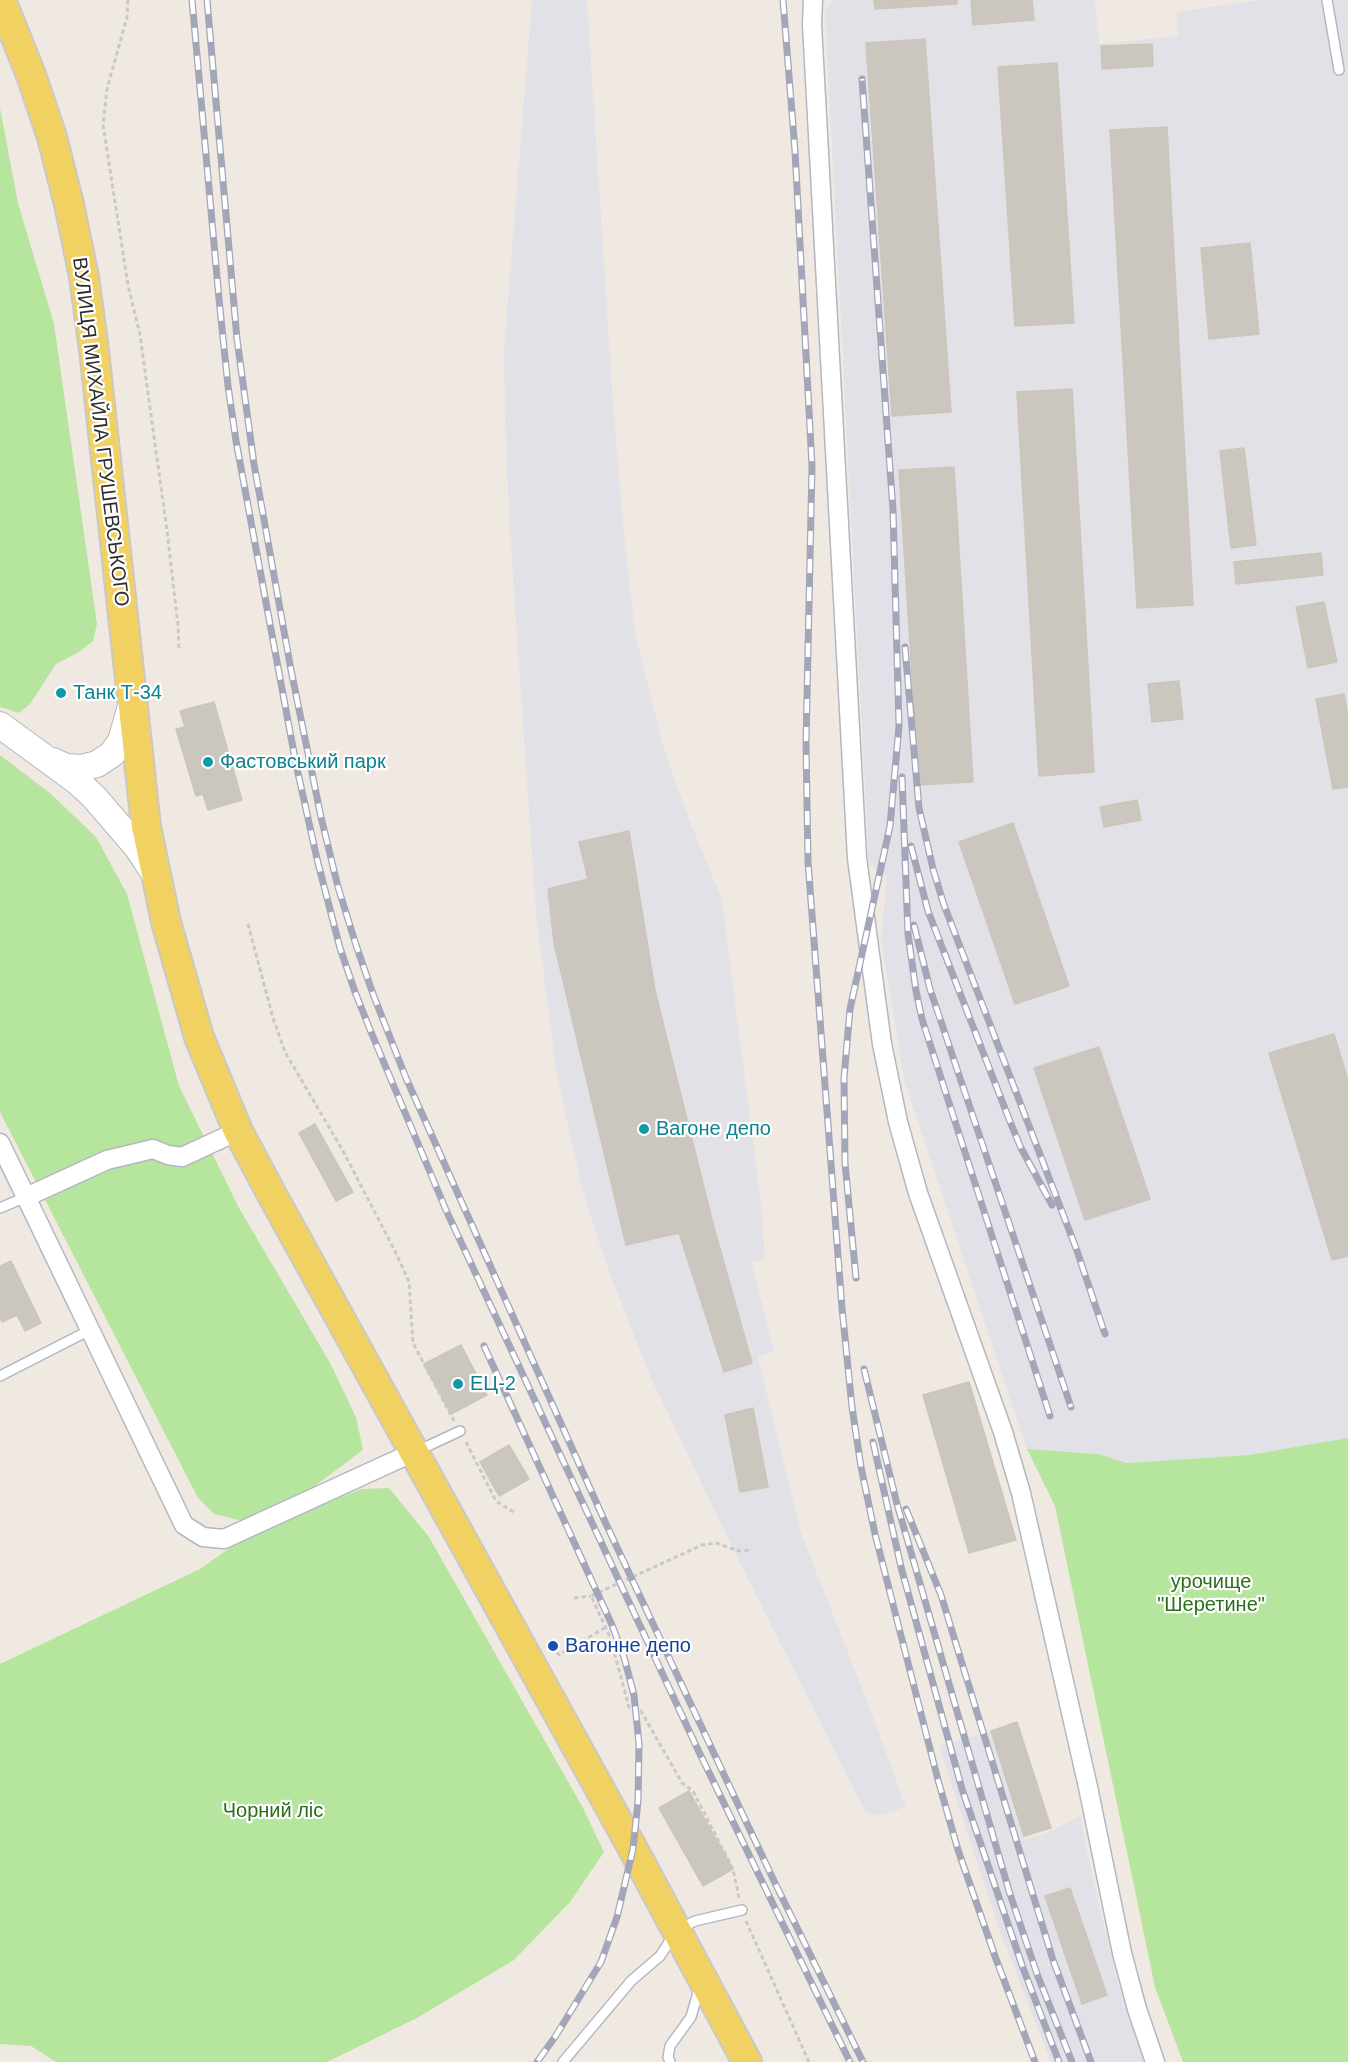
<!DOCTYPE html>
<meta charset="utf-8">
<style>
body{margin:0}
canvas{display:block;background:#efe9e1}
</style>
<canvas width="1348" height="2062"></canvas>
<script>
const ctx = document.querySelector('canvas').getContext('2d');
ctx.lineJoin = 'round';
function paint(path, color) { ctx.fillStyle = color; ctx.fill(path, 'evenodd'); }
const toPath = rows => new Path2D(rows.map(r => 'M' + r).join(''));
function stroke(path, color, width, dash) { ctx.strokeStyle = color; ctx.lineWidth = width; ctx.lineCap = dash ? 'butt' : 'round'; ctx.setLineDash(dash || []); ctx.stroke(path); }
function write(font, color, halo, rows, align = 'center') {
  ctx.font = font + ' Arial,sans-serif'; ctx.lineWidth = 4.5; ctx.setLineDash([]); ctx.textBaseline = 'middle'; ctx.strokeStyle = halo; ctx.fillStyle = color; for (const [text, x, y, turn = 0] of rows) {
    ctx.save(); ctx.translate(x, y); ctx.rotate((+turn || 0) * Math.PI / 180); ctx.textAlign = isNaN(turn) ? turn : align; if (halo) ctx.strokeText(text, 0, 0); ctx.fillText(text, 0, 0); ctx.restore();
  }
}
const industrial = toPath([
 [532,0,587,0,613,405,625,545,635,633,664,749,688,817,722,900,761,1204,765,1259,751,1262,774,1350,758,1357,801,1533,872,1714,906,1807,881,1815,866,1813,738,1559,650,1376,614,1284,596,1234,581,1184,556,1071,536,913,510,533,505,420,504,349],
 [833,0,1095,0,1099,44,1178,36,1177,12,1260,0,1348,0,1348,1438,1249,1455,1127,1463,1098,1454,1027,1449,904,1079,881,940,887,875,869,865,825,12],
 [991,1731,1025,1840,1047,1833,1080,1816,1096,1893,1118,1983,1145,2062,1051,2062,1001,1934,939,1746]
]);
const green = toPath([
 [0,108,18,203,54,324,97,624,93,641,79,652,56,664,30,704,19,713,0,707],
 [0,755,51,794,96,837,127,894,179,1086,238,1206,330,1363,356,1417,363,1450,308,1491,315,1507,362,1489,389,1488,429,1537,583,1808,604,1852,570,1902,514,1960,417,2018,327,2062,56,2062,31,2046,0,2044,0,1664,200,1569,251,1533,243,1521,214,1514,198,1498,0,1112],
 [1348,1438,1348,2062,1183,2062,1155,1987,1055,1506,1027,1449,1098,1454,1127,1463,1249,1455]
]);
const building = toPath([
 [874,0,957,0,957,4,875,9,874,0],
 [971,0,1032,0,1034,20,973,25,971,0],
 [925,39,951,412,892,416,866,43,925,39],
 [1152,44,1153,66,1102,69,1101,46,1152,44],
 [1057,63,1074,323,1015,326,998,67,1057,63],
 [1167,127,1193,605,1137,608,1110,130,1167,127],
 [1250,243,1259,334,1209,339,1201,248,1250,243],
 [1072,389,1094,772,1039,776,1017,392,1072,389],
 [1244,448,1256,545,1231,548,1220,451,1244,448],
 [954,467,973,782,919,785,899,470,954,467],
 [1321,553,1323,575,1236,584,1234,562,1321,553],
 [1324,602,1337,662,1308,668,1296,607,1324,602],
 [1179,681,1183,719,1152,722,1148,684,1179,681],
 [1344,694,1348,716,1348,787,1333,789,1316,699,1344,694],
 [214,702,242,800,208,810,203,794,196,796,176,729,185,727,180,711,214,702],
 [1137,800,1141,820,1104,827,1100,807,1137,800],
 [1013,823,1069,986,1015,1004,959,842,1013,823],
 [629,831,655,990,667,1039,712,1220,752,1363,724,1372,679,1233,626,1245,554,943,548,889,588,879,579,842,629,831],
 [1334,1034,1348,1080,1348,1256,1332,1260,1269,1053,1334,1034],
 [1099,1047,1150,1199,1085,1220,1034,1068,1099,1047],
 [315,1124,353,1192,336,1201,299,1133,315,1124],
 [11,1261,41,1323,25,1331,17,1315,2,1322,0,1318,0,1266,11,1261],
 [461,1345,487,1395,451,1414,424,1364,461,1345],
 [969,1382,1016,1540,969,1553,923,1395,969,1382],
 [753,1408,768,1487,740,1492,725,1415,753,1408],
 [509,1445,529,1479,499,1496,480,1462,509,1445],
 [1017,1722,1051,1828,1024,1836,991,1731,1017,1722],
 [689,1791,733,1869,703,1886,659,1808,689,1791],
 [1070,1888,1107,1995,1082,2004,1045,1896,1070,1888]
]);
const path = toPath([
 [128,0,127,17,107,89,103,125,128,285,140,335,167,531,178,625,179,651],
 [248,924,273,1018,285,1052,343,1151,395,1251,409,1282,413,1343,454,1421],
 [466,1442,496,1501,515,1513],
 [574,1598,591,1596],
 [553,1646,559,1655,606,1627],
 [739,1898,733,1869,693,1791,682,1783,641,1711,629,1707,610,1637,591,1596,702,1545,716,1543,739,1551,749,1550],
 [746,1921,809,2062]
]);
const lane = toPath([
 [1327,0,1339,70],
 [0,1208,26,1197],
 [0,1376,90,1330],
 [417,1451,460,1431],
 [563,2062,631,1981,660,1956,677,1930,695,1921,742,1910],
 [670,2062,668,2057,670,2046,691,2017,699,1989]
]);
const street = toPath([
 [813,0,812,24,857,858,882,1044,898,1122,918,1193,1003,1432,1021,1493,1088,1787,1122,1953,1137,2009,1155,2062],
 [0,1143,184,1525,203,1537,224,1539,414,1452],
 [26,1197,107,1160,153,1149,168,1155,182,1157,238,1131]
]);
const secondary = toPath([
 [0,725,78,782,94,797,137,847,154,873],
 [53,761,66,767,81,768,97,764,112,754,121,741,131,706]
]);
const primary = toPath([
 [1,0,31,75,52,137,69,204,84,277,94,350,146,826,166,922,199,1037,238,1131,271,1193,633,1849,747,2062]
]);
const rail = toPath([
 [192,0,219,299,228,386,236,441,296,764,317,859,340,948,355,992,371,1032,446,1210,699,1752,850,2062],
 [207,0,237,339,254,464,291,670,321,817,338,887,356,945,373,994,406,1078,606,1524,775,1883,863,2062],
 [783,0,795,151,812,466,806,743,808,862,842,1308,852,1407,861,1467,875,1534,938,1780,958,1850,996,1959,1035,2062],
 [905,647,919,808,933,869,944,905,1076,1248,1105,1334],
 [902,777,908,934,916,991,922,1019,1050,1416],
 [911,846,928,911,1011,1124,1021,1148,1052,1205],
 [914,925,930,989,1071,1407],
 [856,1278,845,1163,844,1078,850,1009,890,826,899,726,893,510,862,79],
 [484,1346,612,1625,624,1657,634,1695,639,1744,638,1801,633,1849,617,1917,601,1962,555,2037,537,2062],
 [864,1369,897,1504,1009,1891,1037,1974,1072,2062],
 [873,1442,901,1567,962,1789,1023,1968,1059,2062],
 [906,1509,941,1595,1053,1960,1091,2062]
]);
const markers = [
 [61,693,6,"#0f9aa8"],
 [208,762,6,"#0f9aa8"],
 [644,1129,6,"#0f9aa8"],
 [458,1384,6,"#0f9aa8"],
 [553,1646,6,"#1a4fb4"]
];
const streetNames = [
 ["ВУЛИЦЯ МИХАЙЛА ГРУШЕВСЬКОГО",100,432,83]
];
const cultureNames = [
 ["Танк Т-34",73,693],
 ["Фастовський парк",220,762],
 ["Вагоне депо",656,1129],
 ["ЕЦ-2",470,1384]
];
const parkNames = [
 ["урочище",1211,1582],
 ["\"Шеретине\"",1211,1605],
 ["Чорний ліс",273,1811]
];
const transitNames = [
 ["Вагонне депо",565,1646]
];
paint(industrial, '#e3e1e8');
paint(green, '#b6e59e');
paint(building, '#cbc7bf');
stroke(building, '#cbc5ba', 1.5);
stroke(lane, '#b4b7c1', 12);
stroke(street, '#b4b7c1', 21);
stroke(secondary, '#b4b7c1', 28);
stroke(primary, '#c9c9c9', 32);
stroke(path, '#c9c9c9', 3, [4.5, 3]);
stroke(lane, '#fff', 9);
stroke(street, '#fff', 18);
stroke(secondary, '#fff', 26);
stroke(primary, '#f2d163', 28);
stroke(rail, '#a3a6b8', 7);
stroke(rail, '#fff', 4.5, [14]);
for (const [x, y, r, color] of markers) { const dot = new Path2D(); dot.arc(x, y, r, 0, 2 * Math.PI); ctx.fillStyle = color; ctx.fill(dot); stroke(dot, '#fff', 2); }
write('20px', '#2e2e2e', '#fff', streetNames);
write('20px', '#0d838f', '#fff', cultureNames, 'left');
write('20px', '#2c6e1b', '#fff', parkNames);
write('20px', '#164399', '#fff', transitNames, 'left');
</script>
